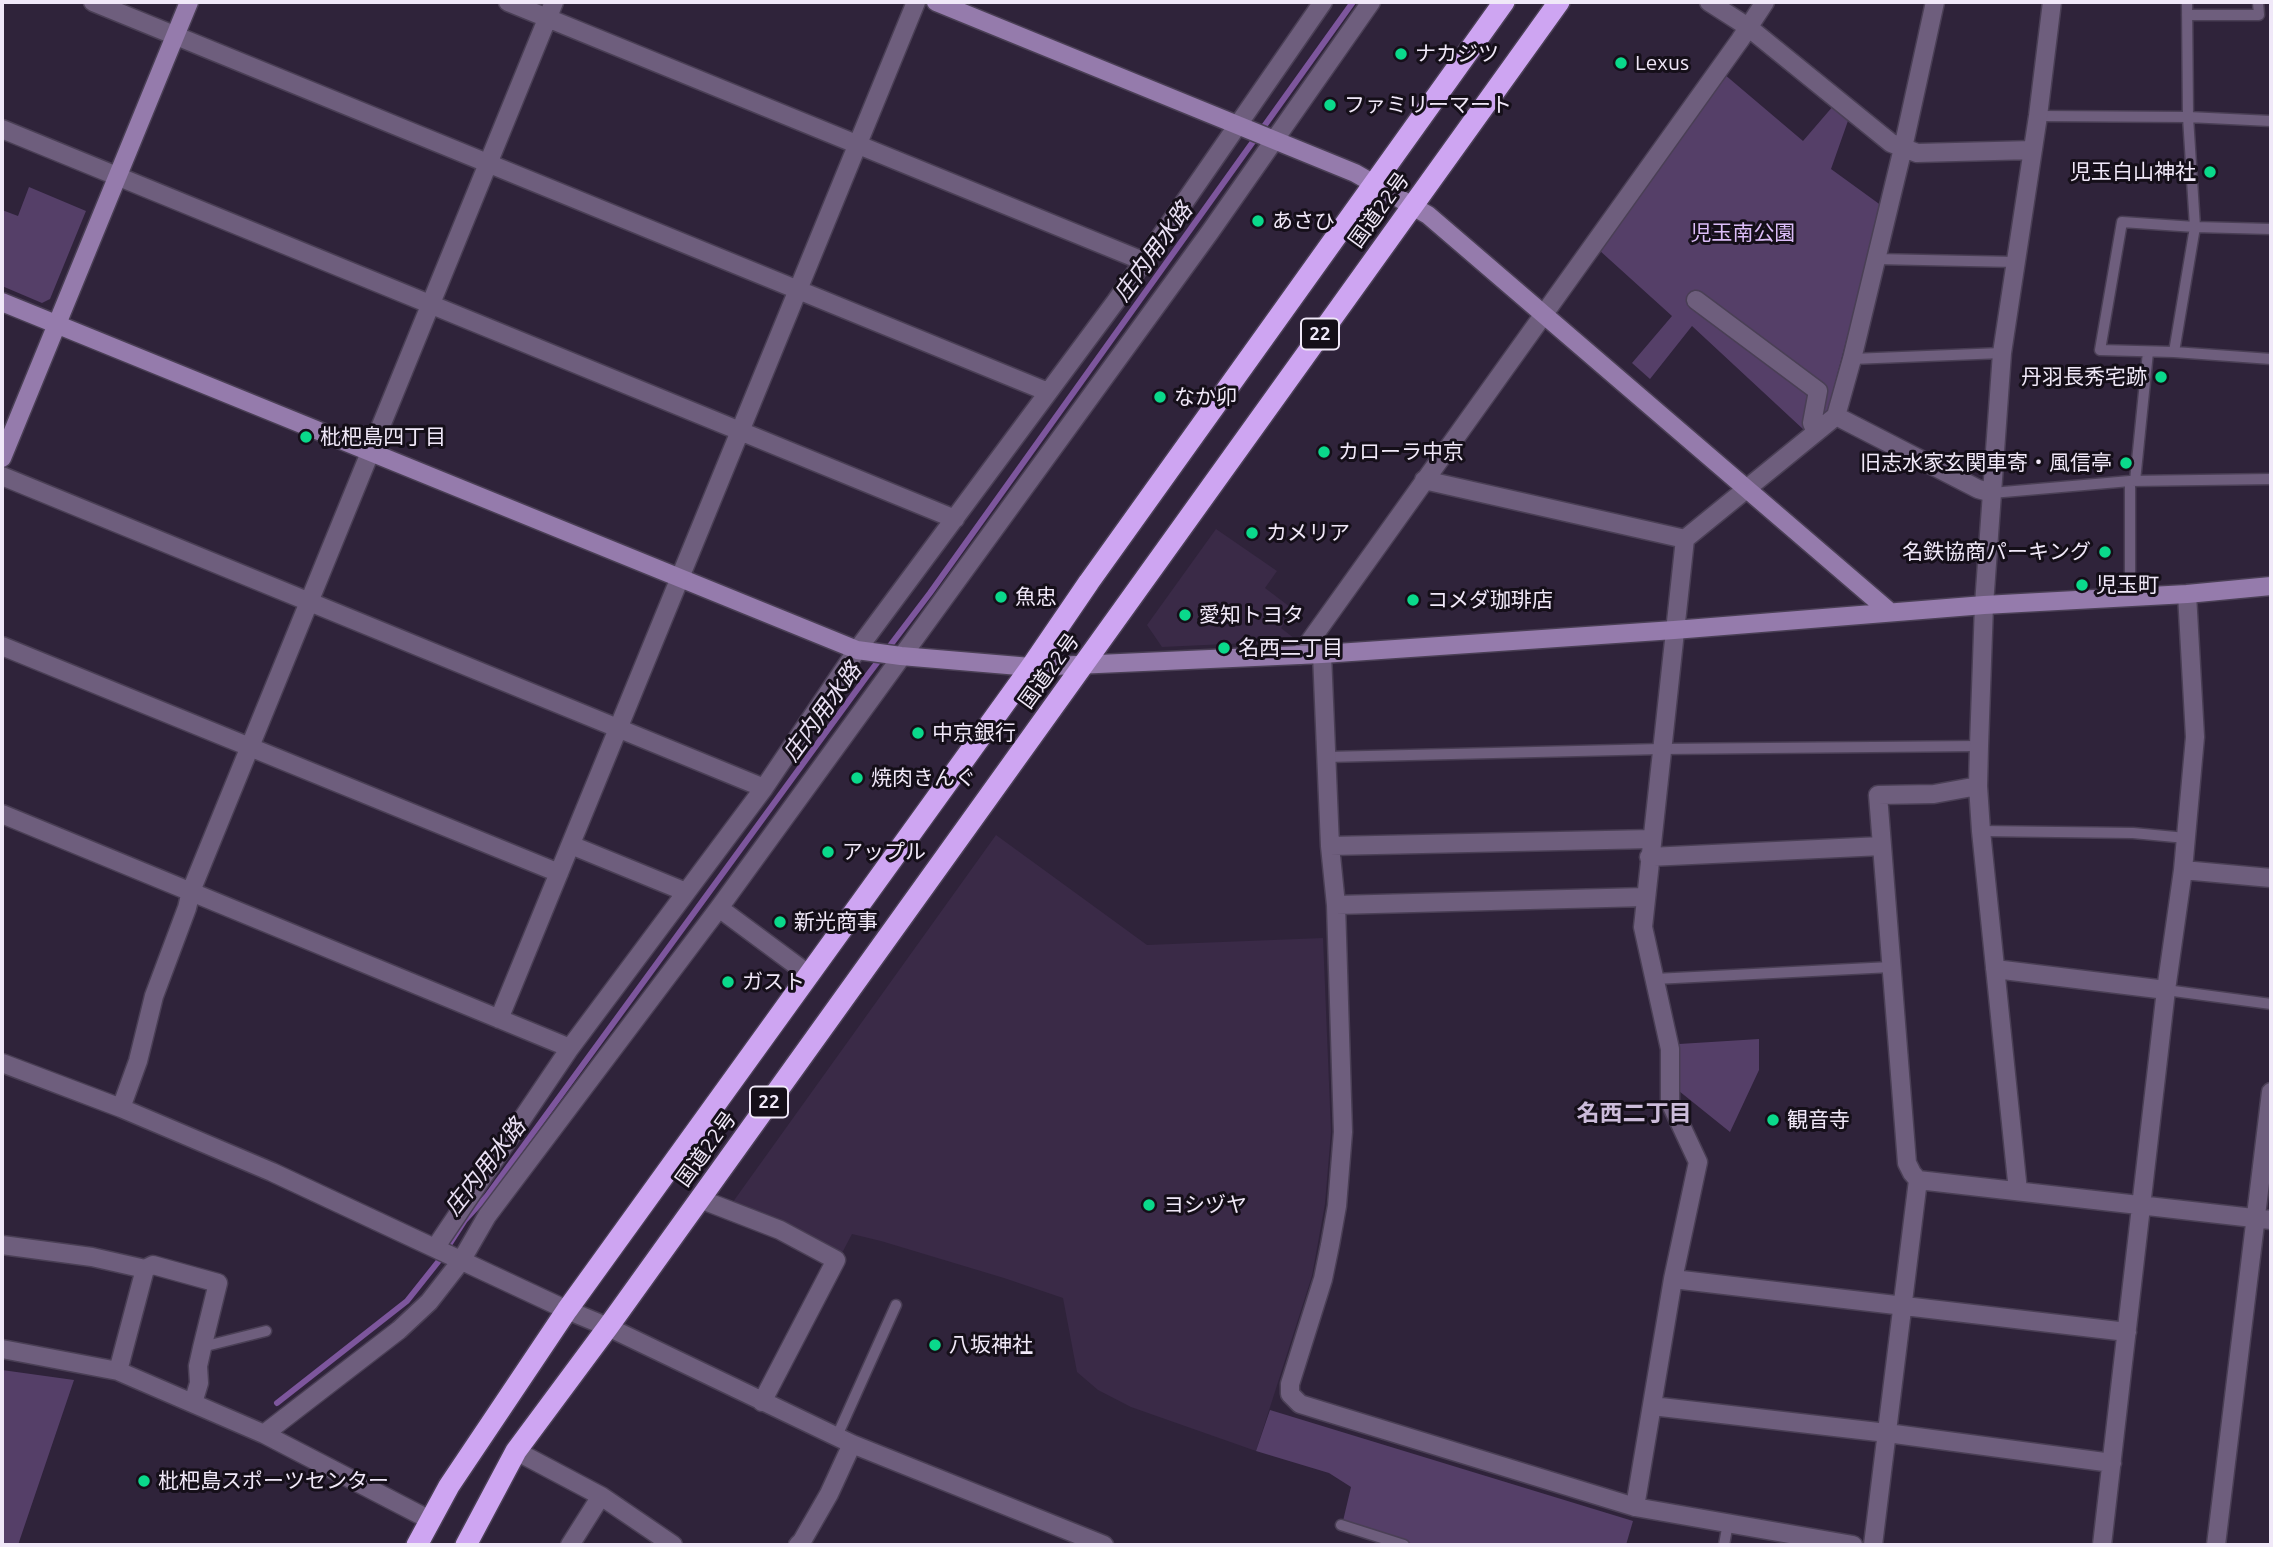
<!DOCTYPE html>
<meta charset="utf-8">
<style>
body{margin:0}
#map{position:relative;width:2273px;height:1547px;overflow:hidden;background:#2f233a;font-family:Ubuntu,sans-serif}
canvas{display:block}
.frame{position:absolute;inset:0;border:4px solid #f0e8f8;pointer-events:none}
</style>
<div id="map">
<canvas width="2273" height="1547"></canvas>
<div class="frame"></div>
</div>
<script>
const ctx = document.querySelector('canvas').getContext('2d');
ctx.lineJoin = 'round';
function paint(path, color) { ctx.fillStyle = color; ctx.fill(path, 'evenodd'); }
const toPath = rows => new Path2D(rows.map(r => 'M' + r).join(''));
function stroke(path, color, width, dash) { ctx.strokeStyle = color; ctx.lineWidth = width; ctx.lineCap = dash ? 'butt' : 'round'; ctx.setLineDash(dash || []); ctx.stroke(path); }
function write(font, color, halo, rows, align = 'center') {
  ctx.font = font + ' Ubuntu,"Noto Sans JP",sans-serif'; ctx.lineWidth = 6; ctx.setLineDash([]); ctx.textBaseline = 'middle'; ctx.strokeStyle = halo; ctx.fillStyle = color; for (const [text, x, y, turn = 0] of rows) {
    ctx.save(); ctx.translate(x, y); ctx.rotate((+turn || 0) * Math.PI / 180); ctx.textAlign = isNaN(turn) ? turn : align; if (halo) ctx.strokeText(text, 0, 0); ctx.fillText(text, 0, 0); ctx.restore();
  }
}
const built = toPath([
 [1216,529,1277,571,1265,588,1294,610,1281,628,1295,639,1291,641,1162,647,1147,625],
 [996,835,1147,945,1323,938,1331,1132,1325,1204,1312,1276,1256,1451,1131,1407,1098,1390,1077,1372,1063,1298,1004,1278,881,1241,852,1234,842,1253,835,1256,730,1206]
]);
const green = toPath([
 [1724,74,1803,141,1834,105,1849,118,1831,169,1882,206,1827,413,1804,430,1692,326,1650,379,1632,363,1672,316,1599,250],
 [29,187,86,211,50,299,42,303,2,286,2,210,18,216],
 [1759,1039,1759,1070,1730,1132,1679,1091,1679,1044],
 [2,1370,74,1380,18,1545,2,1545],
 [1270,1410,1633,1521,1626,1545,1416,1545,1343,1521,1351,1487,1329,1473,1256,1451]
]);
const stream = toPath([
 [277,1403,407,1301,438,1262,465,1220,487,1196,867,676,930,593,1353,2]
]);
const lane = toPath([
 [2187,15,2259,15,2258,2],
 [2038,116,2188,117,2271,121],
 [2271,229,2195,227,2122,222,2100,350,2174,352,2271,359],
 [1876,259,2016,262],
 [2174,352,2195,227,2188,117,2187,2],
 [1852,359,2002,353],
 [2135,481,2148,352],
 [1992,493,2130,481,2271,479],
 [2130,597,2130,481],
 [1326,757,1661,749,1979,746],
 [1981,831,2133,833,2186,838],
 [1655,979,1891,967],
 [2166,990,2271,1004],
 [202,1347,266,1331],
 [837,1436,896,1305],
 [1341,1525,1404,1545],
 [1724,1545,1728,1523]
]);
const street = toPath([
 [93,2,1048,392],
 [508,2,1143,261],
 [1709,2,1748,27,1891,143,1917,153,2033,150],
 [2,129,955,519],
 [1696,300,1818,391,1812,423,1816,432],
 [1836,416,1978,489,1992,493],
 [2,476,764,788],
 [1424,480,1685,539],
 [2,646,559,873],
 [1322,654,1330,846,1336,905,1343,1132,1337,1206,1330,1245,1323,1279,1290,1384,1290,1394,1300,1404,1635,1507,1853,1545],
 [1300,655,1740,40,1765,2],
 [1978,786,1934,794,1878,795,1907,1163,1912,1173,1918,1180,2271,1220],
 [2,814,570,1048],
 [571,845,686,892],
 [1330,846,1652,839],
 [1649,857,1882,846],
 [2183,870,2271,878],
 [1336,905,1645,897],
 [719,908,808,974],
 [1995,969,2166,990],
 [499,1019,916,2],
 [2,1063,121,1108,272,1172,567,1310,608,1327,852,1444,1104,1545],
 [121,1108,138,1061,154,996,187,908,191,891,554,2],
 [2018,1191,1981,831,1978,786,1979,746,1984,605,2002,353,2038,116,2052,2],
 [700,1199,780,1230,836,1260,762,1402],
 [2,1245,92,1257,145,1269,118,1371],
 [435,1248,570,1048,764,788,857,650,1116,301,1323,2],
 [145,1269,153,1265,218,1283,202,1348,198,1366,199,1383,193,1403],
 [1673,1279,2127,1332],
 [2,1349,118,1371,264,1434,430,1520],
 [1652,1406,1887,1433,2112,1463],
 [264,1434,399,1330,429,1302,461,1261,487,1216,719,908,1210,232,1371,2],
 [516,1451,601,1496,673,1545],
 [1635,1507,1673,1279,1698,1162,1670,1102,1670,1049,1643,927,1685,539,1836,416,1852,359,1903,148,1935,2],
 [570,1545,601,1496],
 [798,1545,802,1541,829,1494,852,1444],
 [1873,1545,1918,1180],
 [2102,1545,2166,990,2183,870,2195,737,2187,594],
 [2216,1545,2271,1092]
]);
const secondary = toPath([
 [936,2,1355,173,1428,215,1890,612],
 [2,302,857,650,901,656,1031,667,1322,654,1674,630,1984,605,2187,594,2271,586],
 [2,458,189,2]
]);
const highway = toPath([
 [417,1545,449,1486,567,1310,1031,667,1089,582,1504,2],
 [466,1545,516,1451,608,1327,1559,2]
]);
const markers = [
 [1401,54,7,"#0ad98b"],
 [1621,63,7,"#0ad98b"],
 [1330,105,7,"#0ad98b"],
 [2210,172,7,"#0ad98b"],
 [1258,221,7,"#0ad98b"],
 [2161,377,7,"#0ad98b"],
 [1160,397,7,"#0ad98b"],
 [306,437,7,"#0ad98b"],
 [1324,452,7,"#0ad98b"],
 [2126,463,7,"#0ad98b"],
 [1252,533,7,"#0ad98b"],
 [2105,552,7,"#0ad98b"],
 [2082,585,7,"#0ad98b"],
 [1001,597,7,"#0ad98b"],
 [1413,600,7,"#0ad98b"],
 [1185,615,7,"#0ad98b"],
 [1224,648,7,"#0ad98b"],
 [918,733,7,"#0ad98b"],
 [857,778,7,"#0ad98b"],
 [828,852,7,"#0ad98b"],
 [780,922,7,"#0ad98b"],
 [728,982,7,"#0ad98b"],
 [1773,1120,7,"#0ad98b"],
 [1149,1205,7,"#0ad98b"],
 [935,1345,7,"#0ad98b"],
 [144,1481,7,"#0ad98b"]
];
const shields = [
 [1320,334,38],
 [769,1102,38]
];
const shieldNames = [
 ["22",1320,334],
 ["22",769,1102]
];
const poiNames = [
 ["ナカジツ",1415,54],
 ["Lexus",1635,63],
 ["ファミリーマート",1344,105],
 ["児玉白山神社",2196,172,"right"],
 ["あさひ",1272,221],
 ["丹羽長秀宅跡",2147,377,"right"],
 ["なか卯",1174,397],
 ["枇杷島四丁目",320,437],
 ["カローラ中京",1338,452],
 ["旧志水家玄関車寄・風信亭",2112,463,"right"],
 ["カメリア",1266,533],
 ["名鉄協商パーキング",2091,552,"right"],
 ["児玉町",2096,585],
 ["魚忠",1015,597],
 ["コメダ珈琲店",1427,600],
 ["愛知トヨタ",1199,615],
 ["名西二丁目",1238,648],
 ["中京銀行",932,733],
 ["焼肉きんぐ",871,778],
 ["アップル",842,852],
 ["新光商事",794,922],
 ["ガスト",742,982],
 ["観音寺",1787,1120],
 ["ヨシヅヤ",1163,1205],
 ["八坂神社",949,1345],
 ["枇杷島スポーツセンター",158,1481]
];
const streetNames = [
 ["国道22号",1379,210,-54],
 ["国道22号",1049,671,-54],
 ["国道22号",706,1149,-54]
];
const parkNames = [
 ["児玉南公園",1743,233]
];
const waterNames = [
 ["庄内用水路",1153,252,-54],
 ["庄内用水路",822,712,-54],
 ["庄内用水路",485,1167,-52]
];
const neighbourhoodNames = [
 ["名西二丁目",1634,1113]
];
paint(built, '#3a2a47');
paint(green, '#553f68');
stroke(stream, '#7d569d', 6);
stroke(lane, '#4a3f55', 13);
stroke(street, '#4a3f55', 21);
stroke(secondary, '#4a3f55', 21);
stroke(highway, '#4a3f55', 24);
stroke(lane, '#6e5e7d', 10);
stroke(street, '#6e5e7d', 18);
stroke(secondary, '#957bac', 18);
stroke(highway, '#cea5f2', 21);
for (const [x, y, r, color] of markers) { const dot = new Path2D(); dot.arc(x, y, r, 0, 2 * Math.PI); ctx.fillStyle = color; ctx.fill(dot); stroke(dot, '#150f19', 2.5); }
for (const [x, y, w] of shields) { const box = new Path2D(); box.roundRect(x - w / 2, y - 15.5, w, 31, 5); ctx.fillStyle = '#150f19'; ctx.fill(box); stroke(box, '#f0e8f8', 2); }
write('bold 19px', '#f0e8f8', null, shieldNames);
write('21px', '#f0e8f8', '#150f19', poiNames, 'left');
write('21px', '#f0e8f8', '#150f19', streetNames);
write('21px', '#dcbdf8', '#150f19', parkNames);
write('italic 23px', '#eae0f4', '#150f19', waterNames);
write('bold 23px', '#ccbcda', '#150f19', neighbourhoodNames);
</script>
